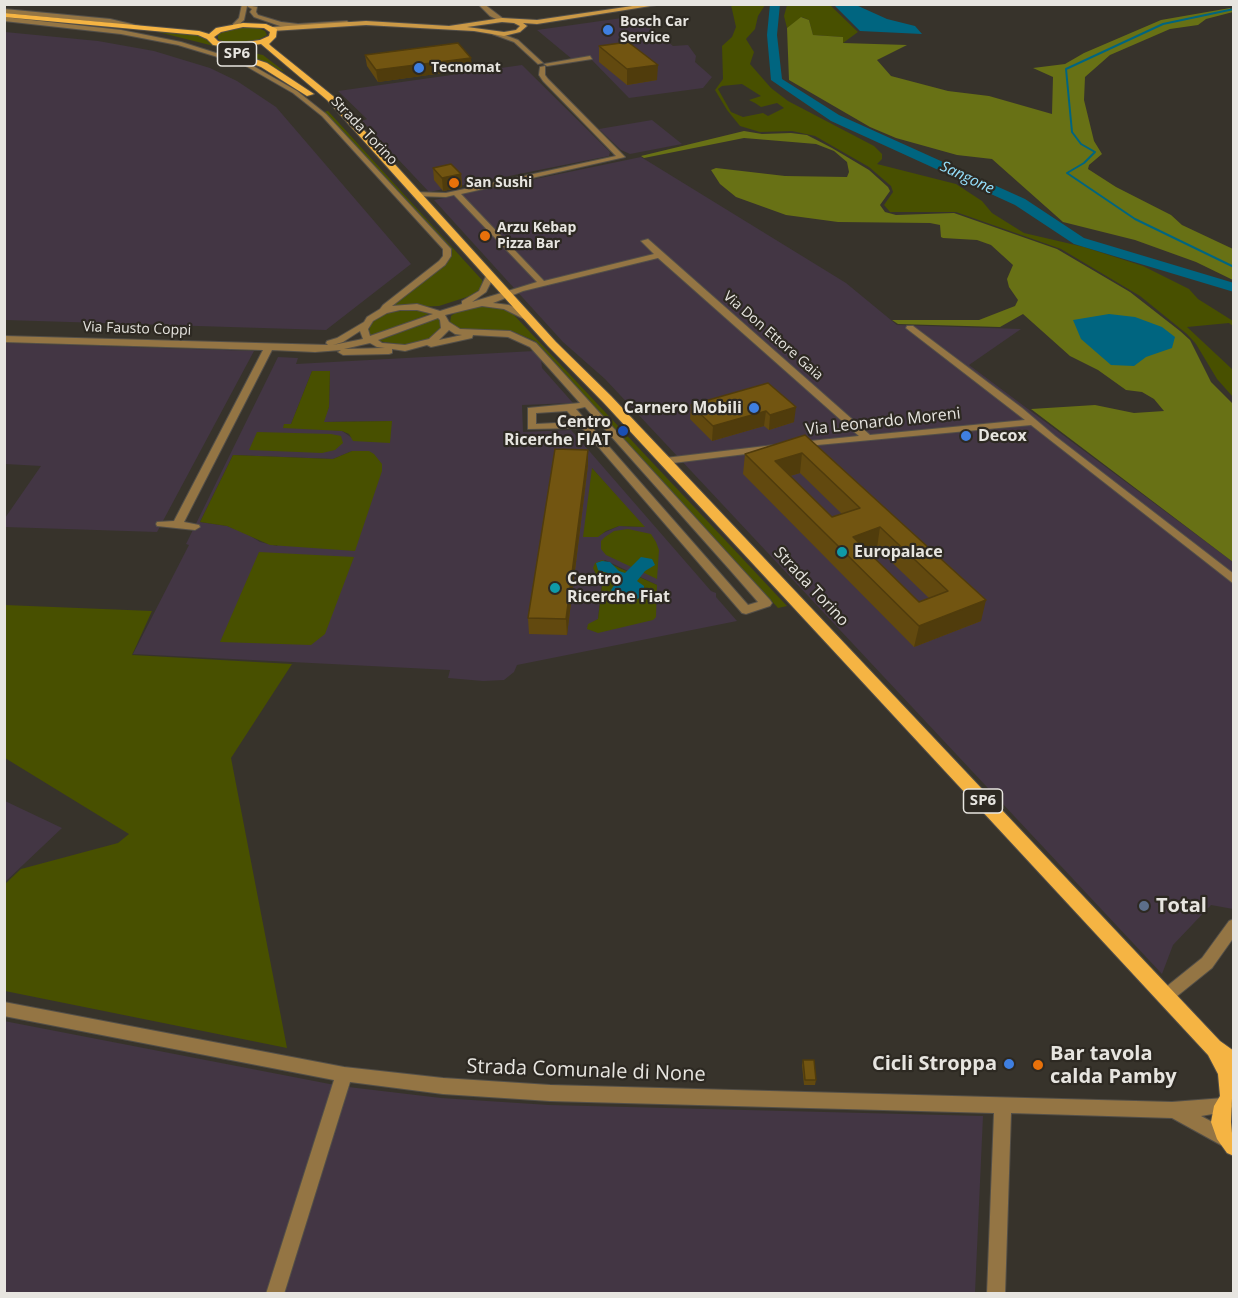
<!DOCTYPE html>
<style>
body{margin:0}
#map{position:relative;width:1238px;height:1298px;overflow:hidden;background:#37332b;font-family:"Open Sans",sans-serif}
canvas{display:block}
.frame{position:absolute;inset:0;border:6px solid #e7e5e0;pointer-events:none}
</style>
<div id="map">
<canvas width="1238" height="1298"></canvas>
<div class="frame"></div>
</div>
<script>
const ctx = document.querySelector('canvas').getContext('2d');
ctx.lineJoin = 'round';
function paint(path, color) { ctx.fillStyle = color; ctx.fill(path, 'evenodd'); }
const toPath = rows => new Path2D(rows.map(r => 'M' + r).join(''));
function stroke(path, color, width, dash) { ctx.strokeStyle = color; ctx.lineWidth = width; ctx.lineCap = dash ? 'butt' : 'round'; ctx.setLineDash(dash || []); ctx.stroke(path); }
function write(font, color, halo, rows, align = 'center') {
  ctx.font = font + ' "Open Sans",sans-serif'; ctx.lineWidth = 4.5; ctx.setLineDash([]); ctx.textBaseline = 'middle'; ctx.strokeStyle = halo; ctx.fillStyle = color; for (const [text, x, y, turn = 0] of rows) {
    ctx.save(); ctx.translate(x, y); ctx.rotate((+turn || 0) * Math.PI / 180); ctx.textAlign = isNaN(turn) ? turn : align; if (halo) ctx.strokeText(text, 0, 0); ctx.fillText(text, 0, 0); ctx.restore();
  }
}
const industrial = toPath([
 [636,16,673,46,688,45,696,56,695,62,712,77,703,88,629,98,589,57,572,59,537,30],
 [5,32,98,41,154,51,210,68,237,81,276,107,411,264,326,330,5,320],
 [522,65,610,152,609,156,429,192,362,121,367,119,338,91],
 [652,120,682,144,630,154,621,150,599,129],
 [641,157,846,283,897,325,1021,329,969,365,1233,562,1233,909,1211,905,1173,945,1162,974,605,379,563,342,434,200],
 [5,343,254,351,157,532,5,527,5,518,41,466,5,464],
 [534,351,541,359,542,368,573,403,522,405,523,432,571,430,711,591,716,593,716,597,737,621,517,665,514,672,504,680,483,681,448,678,450,670,133,654,189,545,186,544,278,357,298,358,296,364],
 [312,371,330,371,329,407,323,422,391,421,352,438,342,431,284,424,291,424],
 [352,451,277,546,260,542,244,532,227,526,200,522,233,455,333,459],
 [592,468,643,527,619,526,599,535],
 [605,560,657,585,586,627,598,619,603,576,594,571],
 [5,801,62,828,5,882],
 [4,1021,340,1086,441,1098,549,1105,983,1116,975,1293,5,1293]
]);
const green = toPath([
 [731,5,765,5,758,16,755,29,746,39,754,52,750,64,771,88,788,101,874,146,882,154,882,159,877,164,956,184,982,201,992,213,1024,233,1084,247,1143,266,1189,289,1198,299,1233,321,1233,326,1229,323,1187,327,1233,370,1233,397,1217,379,1196,344,1187,334,1140,296,1061,249,956,212,890,212,884,205,893,192,891,186,869,167,815,136,792,131,760,132,740,126,727,110,715,90,723,79,722,46,732,37,736,27],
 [742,84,761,96,749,100,755,103,761,107,777,103,784,108,768,116,763,113,743,117,731,112,718,89,722,86],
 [787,5,834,5,831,6,858,32,843,43,843,37,813,35,809,20,802,17,787,28,784,16],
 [240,27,258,28,265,31,267,35,258,40,241,43,224,42,218,39,218,35,224,31],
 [150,30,201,34,215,45,263,55,285,72,226,49],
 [328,111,482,280,483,285,479,290,470,296,439,306,389,308,448,261,452,252,449,245,324,112],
 [475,307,499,307,513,314,787,606,778,608,535,341,512,331,462,330,450,323,451,316,455,313],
 [415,309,431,313,372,337,369,333,370,325,373,320,386,313],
 [438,318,442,324,441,329,429,339,405,345,378,341],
 [312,371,330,371,329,407,324,422,392,421,390,443,353,441,349,434,342,431,283,428,284,424,291,424],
 [257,432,331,434,341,436,343,443,335,450,322,453,249,450],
 [352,451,369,451,374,454,382,464,382,471,355,551,270,545,227,526,200,522,233,455,333,459],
 [592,468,645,527,619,526,606,531,598,537,583,537],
 [628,529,651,534,656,542,659,550,657,579,606,555,601,549,601,541,605,537,614,531],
 [259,552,354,557,325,634,311,645,220,642],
 [602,560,657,585,656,617,653,620,598,633,587,629,588,624,598,619,603,577,596,574,593,568,595,563],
 [5,605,152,611,132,655,292,664,231,758,287,1048,5,991,5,884,21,869,118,843,129,834,5,758]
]);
const forest = toPath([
 [1230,8,1233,12,1206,19,1198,25,1170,29,1110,55,1085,77,1084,100,1094,141,1102,154,1089,165,1088,169,1116,187,1171,215,1182,225,1233,249,1233,280,1196,262,1135,240,1063,222,992,159,957,155,896,138,870,127,789,80,787,28,801,17,809,20,813,35,843,37,843,43,907,45,877,60,891,76,948,91,989,96,1052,114,1053,77,1033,68,1065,64,1084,53,1161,20],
 [744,131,762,134,791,133,807,135,832,148,869,170,888,187,890,191,880,205,885,212,896,215,954,213,1057,249,1130,292,1180,331,1190,340,1211,382,1233,404,1233,562,1031,409,1095,405,1134,413,1164,411,1154,399,1142,392,1126,390,1098,370,1070,356,1023,314,1000,327,898,324,892,320,979,320,1015,306,1018,300,1009,287,1007,279,1013,265,991,245,977,240,943,238,941,237,940,225,930,223,838,222,786,215,736,197,720,184,711,170,716,168,785,176,847,177,849,172,847,162,834,151,816,144,744,138,644,158,641,156]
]);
const water = toPath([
 [834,5,856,5,887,19,915,26,922,34,860,31],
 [1109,314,1135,317,1162,327,1175,337,1172,348,1146,357,1134,366,1111,365,1081,339,1073,320],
 [641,557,652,559,655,565,645,571,637,581,644,586,644,595,634,601,616,598,611,590,618,579,613,575,598,570,596,563,602,561,610,562,619,571,625,573]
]);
const stream = toPath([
 [1234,9,1163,24,1066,69,1072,132,1081,144,1095,152,1084,163,1067,173,1135,219,1234,267]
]);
const river = toPath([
 [770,4,780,4,777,35,782,79,839,115,1025,199,1084,238,1234,283,1234,292,1074,244,1015,205,831,121,771,80,767,35,770,4]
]);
const street = toPath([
 [242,4,257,7,256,12,258,15,281,22,298,24,347,21,350,23,298,28,280,26,254,17,250,12,252,9,247,6,244,20,237,26,233,26,233,24,239,18,242,4],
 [478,4,484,4,505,20,500,21,490,16,478,4],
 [4,9,110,19,144,27,141,29,110,23,4,13,4,9],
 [4,17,121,30,181,42,248,63,297,91,326,114,451,249,451,256,445,265,392,306,417,304,440,311,462,304,462,301,479,291,487,274,494,276,486,292,472,302,537,282,454,195,446,197,416,196,413,196,413,192,446,193,616,156,543,81,539,75,540,67,545,66,545,75,548,79,625,157,461,194,544,281,654,254,641,241,648,239,870,435,1025,420,906,328,907,326,913,326,1022,408,1055,436,1234,574,1234,584,1031,425,796,447,796,443,800,442,859,436,658,258,523,291,493,303,509,305,532,316,532,320,526,320,504,309,482,306,445,315,449,322,460,329,510,331,536,343,770,600,772,603,770,606,746,614,742,613,582,428,528,429,528,408,580,403,530,347,508,337,473,335,472,338,431,347,427,345,405,351,392,349,392,353,389,354,343,355,338,352,341,350,315,352,272,350,184,522,199,525,200,527,195,530,157,526,156,524,157,522,174,521,263,350,4,342,4,336,328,345,326,343,327,341,337,338,364,322,367,317,380,309,383,305,439,261,443,256,443,249,322,116,293,93,244,65,178,45,121,34,4,21,4,17],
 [400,310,417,310,433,314,370,336,368,329,373,321,387,313,400,310],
 [438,318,440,320,441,328,429,339,405,345,382,343,378,340,438,318],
 [449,330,455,334,462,335,439,340,449,330],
 [360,331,363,339,333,345,343,342,360,331],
 [370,343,377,347,385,348,344,349,370,343],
 [585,407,730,570,758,602,748,605,576,409,585,407],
 [567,411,577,422,536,424,536,413,567,411],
 [494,31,518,40,543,63,538,64,514,42,492,34,494,31],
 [590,56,592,59,547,66,544,64,590,56],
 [774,445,778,446,778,450,665,464,660,461,665,458,774,445],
 [1234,919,1234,937,1212,968,1171,1001,1166,1003,1161,1001,1158,996,1161,991,1202,958,1229,921,1234,919],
 [4,1002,344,1067,443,1078,550,1085,1172,1102,1224,1098,1230,1101,1232,1106,1230,1111,1201,1116,1233,1133,1234,1143,1227,1147,1221,1145,1172,1118,1011,1113,1005,1294,987,1294,994,1113,550,1101,443,1094,350,1082,284,1294,266,1294,334,1080,4,1016,4,1002]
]);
const secondary = toPath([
 [646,4,663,4,537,24,523,23,527,26,520,32,504,36,474,31,366,25,272,31,269,29,272,27,366,21,449,26,502,18,537,20,646,4],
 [502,22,514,23,520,26,516,30,504,32,467,27,502,22]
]);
const primary = toPath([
 [4,13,199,31,209,34,216,28,243,23,266,24,277,29,276,37,269,44,271,46,333,96,556,342,611,396,1220,1041,1234,1051,1231,1122,1234,1156,1227,1153,1217,1139,1211,1122,1214,1106,1220,1096,1218,1074,1208,1055,603,402,548,346,327,100,261,44,233,48,213,45,207,39,198,35,4,17,4,13],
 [243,27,264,28,270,32,269,36,260,40,233,44,218,41,214,37,221,32,243,27],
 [219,47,267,63,314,94,307,96,261,67,219,51,219,47]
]);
const wall = toPath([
 [599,46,657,80,627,85,599,62],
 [365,55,472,69,378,82,367,66],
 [433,168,461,174,462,187,443,191,434,180],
 [768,383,794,422,769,430,764,426,712,441,690,419,691,405],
 [805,435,981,621,914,647,743,474,745,454],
 [800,473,842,514,832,517,790,476],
 [877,548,929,598,919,602,867,551],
 [588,465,567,635,529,634,528,618],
 [803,1060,816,1080,815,1085,804,1085,802,1065]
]);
const shadedWall = toPath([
 [471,58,472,69,378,82,376,70],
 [658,65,657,80,627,85,627,69],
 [461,174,462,187,443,191,442,178],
 [796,407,794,422,769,430,770,415],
 [766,411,764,426,712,441,713,426],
 [588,450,588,465,567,635,566,619],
 [802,453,800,473,773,481,775,461],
 [880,527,877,548,849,557,853,537],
 [986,600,981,621,914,647,919,626]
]);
const building = toPath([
 [628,42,658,65,627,69,599,46,628,42],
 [458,43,471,58,376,70,365,55,458,43],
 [451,164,461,174,442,178,433,168,451,164],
 [768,383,796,407,770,415,766,411,713,426,691,405,768,383],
 [805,435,986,600,919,626,745,454,805,435],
 [802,453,860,508,832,517,775,461,802,453],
 [880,527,948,591,919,602,853,537,880,527],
 [555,449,588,450,566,619,528,618,555,449],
 [803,1060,814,1060,816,1080,805,1080,803,1060]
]);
const markers = [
 [608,30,6,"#3f7fe0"],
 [419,68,6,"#3f7fe0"],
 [454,183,6,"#e8710a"],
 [485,236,6,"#e8710a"],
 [754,408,6,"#3f7fe0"],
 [623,431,6,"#1a4fb4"],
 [966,436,6,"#3f7fe0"],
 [842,552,6,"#0f9aa8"],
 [555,588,6,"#0f9aa8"],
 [1144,906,6,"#5c6f8a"],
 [1009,1064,6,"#3f7fe0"],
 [1038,1065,6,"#e8710a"]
];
const farPoinames = [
 ["Bosch Car",620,22],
 ["Service",620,38],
 ["Tecnomat",431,68],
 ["San Sushi",466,183],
 ["Arzu Kebap",497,228],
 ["Pizza Bar",497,244]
];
const farStreetnames = [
 ["Strada Torino",364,131,46],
 ["Via Fausto Coppi",137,329,2],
 ["Via Don Ettore Gaia",773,336,41]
];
const shields = [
 [237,54,39],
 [983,801,39]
];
const shieldNames = [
 ["SP6",237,54],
 ["SP6",983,801]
];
const farWaternames = [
 ["Sangone",967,178,25]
];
const poiNames = [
 ["Carnero Mobili",742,408,"right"],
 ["Centro",611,422,"right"],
 ["Ricerche FIAT",611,440,"right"],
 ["Decox",978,436],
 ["Europalace",854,552],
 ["Centro",567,579],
 ["Ricerche Fiat",567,597]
];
const streetNames = [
 ["Via Leonardo Moreni",883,422,-6],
 ["Strada Torino",811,587,47]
];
const nearPoinames = [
 ["Total",1156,906],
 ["Bar tavola",1050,1054],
 ["calda Pamby",1050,1077],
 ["Cicli Stroppa",997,1064,"right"]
];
const nearStreetnames = [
 ["Strada Comunale di None",586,1071,2]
];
paint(industrial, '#433644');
paint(green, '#485000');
paint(forest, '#687115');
paint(water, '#006580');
stroke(stream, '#006580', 2);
paint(river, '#006580');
stroke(street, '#534f48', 2);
stroke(secondary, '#534f48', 2);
stroke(primary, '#534f48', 2);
paint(street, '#947544');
paint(secondary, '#cb9946');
paint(primary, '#f5b443');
paint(wall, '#62490f');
paint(shadedWall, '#503c0c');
paint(building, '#725511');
stroke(building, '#503c0c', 1.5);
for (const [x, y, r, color] of markers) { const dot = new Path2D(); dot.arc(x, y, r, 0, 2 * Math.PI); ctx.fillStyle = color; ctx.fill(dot); stroke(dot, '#2d2922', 2); }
write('bold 14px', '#e7e5e0', '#2d2922', farPoinames, 'left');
write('14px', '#e7e5e0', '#2d2922', farStreetnames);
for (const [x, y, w] of shields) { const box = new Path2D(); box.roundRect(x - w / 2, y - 12, w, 24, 4.5); ctx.fillStyle = '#2d2922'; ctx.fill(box); stroke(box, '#e7e5e0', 1.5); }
write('bold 15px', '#e7e5e0', null, shieldNames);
write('italic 15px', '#96e1fe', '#2d2922', farWaternames);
write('bold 16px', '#e7e5e0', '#2d2922', poiNames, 'left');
write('16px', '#e7e5e0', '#2d2922', streetNames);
write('bold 20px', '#e7e5e0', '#2d2922', nearPoinames, 'left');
write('20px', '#e7e5e0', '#2d2922', nearStreetnames);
</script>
